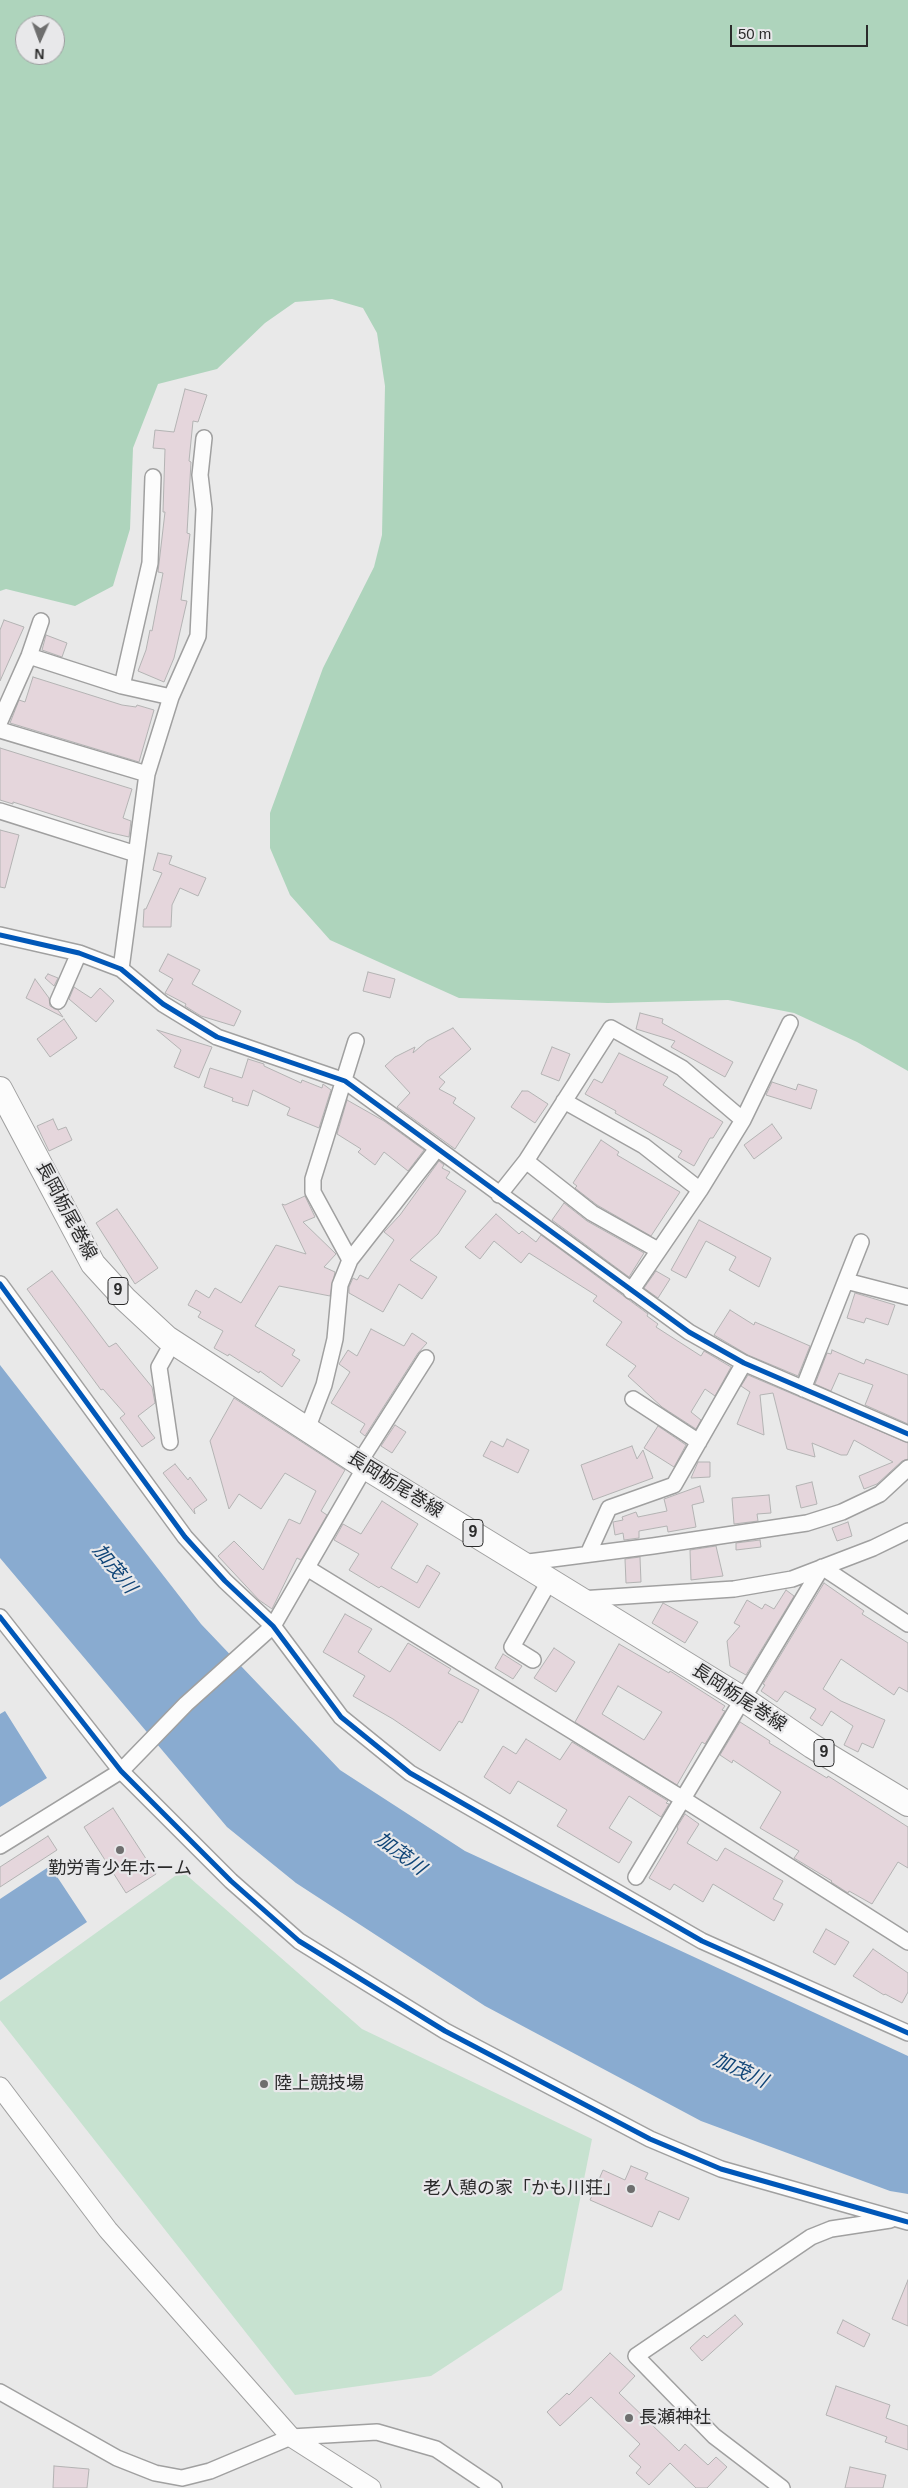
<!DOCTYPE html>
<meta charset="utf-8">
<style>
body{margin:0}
#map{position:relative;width:908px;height:2488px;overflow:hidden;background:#e9e9e9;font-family:Helvetica,sans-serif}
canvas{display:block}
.north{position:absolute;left:15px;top:15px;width:50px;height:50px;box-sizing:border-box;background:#e8e8ea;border:1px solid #9c9c9e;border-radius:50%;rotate:182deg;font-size:14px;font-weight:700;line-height:20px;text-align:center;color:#2b2b2b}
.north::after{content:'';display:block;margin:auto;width:18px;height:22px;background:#6e6e6e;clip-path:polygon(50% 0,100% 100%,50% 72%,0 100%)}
.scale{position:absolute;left:730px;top:25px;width:138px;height:22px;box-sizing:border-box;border:2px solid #2b2b2b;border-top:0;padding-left:6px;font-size:15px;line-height:18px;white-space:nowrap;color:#2b2b2b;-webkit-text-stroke:4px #e8e8ea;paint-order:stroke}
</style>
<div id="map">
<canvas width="908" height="2488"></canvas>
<div class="north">N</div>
<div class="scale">50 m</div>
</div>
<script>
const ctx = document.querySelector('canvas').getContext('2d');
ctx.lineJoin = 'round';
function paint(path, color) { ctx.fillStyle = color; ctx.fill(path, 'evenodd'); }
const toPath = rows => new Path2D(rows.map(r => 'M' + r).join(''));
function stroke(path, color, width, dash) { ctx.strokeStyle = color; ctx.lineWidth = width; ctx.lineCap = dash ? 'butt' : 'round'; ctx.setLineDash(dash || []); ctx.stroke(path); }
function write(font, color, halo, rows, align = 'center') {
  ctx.font = font + ' Helvetica,"Noto Sans JP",sans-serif'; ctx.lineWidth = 4.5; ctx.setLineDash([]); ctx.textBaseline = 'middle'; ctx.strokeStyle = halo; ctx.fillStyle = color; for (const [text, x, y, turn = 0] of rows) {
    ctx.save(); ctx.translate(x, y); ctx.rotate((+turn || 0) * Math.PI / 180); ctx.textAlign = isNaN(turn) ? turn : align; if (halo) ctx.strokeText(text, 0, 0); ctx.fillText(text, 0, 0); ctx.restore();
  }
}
const green = toPath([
 [182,1871,362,2029,592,2139,562,2290,431,2376,295,2395,0,2020,0,2002]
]);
const forest = toPath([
 [0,0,908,0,908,1071,857,1042,794,1013,728,1000,608,1003,459,998,330,940,290,895,270,848,270,813,323,668,374,567,382,535,385,386,377,333,363,308,332,299,295,302,265,323,217,369,158,384,133,448,130,529,113,586,75,606,6,589,0,591],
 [25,25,55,25,55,55,25,55]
]);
const water = toPath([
 [0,1365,201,1624,340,1770,465,1851,908,2056,908,2194,890,2191,701,2121,485,2006,296,1883,227,1827,0,1558],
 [5,1711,47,1778,0,1807,0,1714],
 [50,1866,87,1922,0,1980,0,1899]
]);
const building = toPath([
 [185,389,207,395,198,422,193,421,189,461,191,462,187,533,190,534,181,600,187,601,174,658,164,682,138,671,146,650,150,630,152,631,163,573,158,572,165,512,163,512,165,449,153,448,155,430,174,432,185,389],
 [4,620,24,627,0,681,0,630,4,620],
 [46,635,67,643,62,657,42,650,46,635],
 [33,677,122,705,136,707,137,705,154,710,139,762,10,723,19,700,25,702,33,677],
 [0,748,132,789,123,818,131,821,129,837,107,832,13,802,13,804,0,800,0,748],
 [0,830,19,835,5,888,0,887,0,830],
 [158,853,172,856,169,864,206,878,198,896,180,888,172,905,171,927,143,927,144,909,146,909,162,873,153,870,158,853],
 [168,954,200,970,192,984,241,1011,234,1026,201,1016,185,1006,186,1004,165,993,173,979,159,971,168,954],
 [368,972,395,979,390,998,363,991,368,972],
 [48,974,58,978,54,986,45,978,48,974],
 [35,979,49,998,50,1006,58,1010,63,1017,26,998,35,979],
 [74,987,91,998,100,988,114,1001,96,1022,69,999,74,987],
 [640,1013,663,1019,662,1023,733,1062,725,1077,671,1047,675,1041,636,1029,640,1013],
 [64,1019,77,1038,50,1057,37,1039,64,1019],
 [453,1028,471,1049,439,1077,445,1082,439,1089,456,1098,453,1103,475,1118,455,1149,397,1107,410,1093,385,1066,395,1057,415,1047,413,1053,427,1041,453,1028],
 [157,1030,212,1047,199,1078,174,1067,181,1050,157,1030],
 [552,1047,570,1054,559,1081,541,1074,552,1047],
 [619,1053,668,1077,663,1085,723,1122,713,1138,710,1138,694,1166,678,1157,682,1151,615,1113,616,1111,585,1094,594,1079,602,1083,619,1053],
 [248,1059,264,1064,264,1066,301,1083,302,1080,322,1088,323,1084,331,1090,319,1128,287,1115,290,1108,253,1090,248,1106,232,1101,233,1098,204,1087,210,1068,242,1078,248,1059],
 [772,1082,796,1090,798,1084,817,1090,811,1109,766,1095,772,1082],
 [522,1091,528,1091,548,1104,535,1123,511,1107,522,1091],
 [347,1100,384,1121,424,1150,408,1171,384,1152,375,1165,358,1152,361,1149,337,1134,347,1100],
 [53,1119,58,1130,66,1127,72,1140,49,1151,37,1126,53,1119],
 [772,1124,782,1138,754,1159,744,1145,772,1124],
 [601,1140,619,1152,617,1155,680,1192,651,1236,597,1205,575,1188,577,1186,573,1183,601,1140],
 [439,1161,444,1165,442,1168,450,1172,446,1178,466,1191,438,1234,410,1260,437,1277,422,1299,399,1284,383,1312,349,1293,349,1287,353,1278,357,1280,360,1275,368,1279,394,1240,384,1232,400,1215,439,1161],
 [305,1196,315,1217,303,1222,336,1254,324,1267,335,1272,330,1296,279,1286,255,1326,295,1350,292,1355,300,1360,282,1387,260,1371,259,1373,229,1354,228,1356,214,1348,223,1331,198,1317,201,1312,188,1305,196,1290,209,1298,215,1288,241,1303,276,1245,306,1254,282,1204,285,1205,305,1196],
 [564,1203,587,1221,644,1253,629,1277,552,1220,564,1203],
 [117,1209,158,1268,135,1284,96,1223,117,1209],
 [496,1214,519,1234,522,1231,536,1242,541,1235,648,1314,647,1316,658,1324,656,1327,701,1356,704,1351,731,1367,715,1396,705,1389,691,1412,701,1420,696,1429,662,1407,628,1376,636,1366,606,1345,622,1322,593,1301,597,1296,529,1253,521,1263,494,1241,480,1259,465,1247,496,1214],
 [699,1220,771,1258,759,1287,729,1270,736,1257,706,1241,686,1278,671,1270,699,1220],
 [52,1271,109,1347,116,1343,152,1387,155,1403,138,1416,155,1438,142,1447,120,1418,125,1414,103,1389,101,1390,27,1289,52,1271],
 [656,1271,670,1279,658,1298,644,1288,656,1271],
 [855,1293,895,1305,888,1325,866,1318,864,1323,847,1318,855,1293],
 [730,1310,754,1325,755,1322,810,1346,798,1376,748,1355,714,1335,730,1310],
 [371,1329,404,1346,412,1333,427,1343,418,1353,365,1436,360,1432,365,1424,331,1403,350,1372,339,1364,348,1350,357,1356,371,1329],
 [832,1350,864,1364,866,1359,908,1375,908,1424,865,1405,873,1385,839,1373,831,1391,815,1384,827,1353,831,1354,832,1350],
 [748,1375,908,1443,908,1459,902,1461,877,1484,864,1489,859,1476,893,1462,854,1440,847,1455,841,1455,812,1443,815,1457,787,1449,773,1393,760,1395,764,1435,737,1424,750,1392,741,1386,748,1375],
 [234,1398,345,1470,321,1511,327,1515,301,1560,297,1558,272,1609,259,1600,218,1556,234,1541,263,1570,289,1519,300,1524,316,1491,285,1473,261,1509,239,1494,229,1509,210,1441,234,1398],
 [395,1425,406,1432,392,1453,381,1446,395,1425],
 [658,1426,686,1445,674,1467,644,1448,658,1426],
 [507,1439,529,1450,518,1473,483,1456,491,1441,503,1447,507,1439],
 [632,1446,637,1459,643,1450,653,1478,593,1500,581,1465,632,1446],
 [698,1462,710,1462,710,1477,691,1478,698,1462],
 [175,1464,188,1480,190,1477,207,1500,194,1509,195,1514,163,1473,175,1464],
 [812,1482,817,1504,801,1508,796,1486,812,1482],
 [700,1486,704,1502,692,1505,696,1527,668,1532,667,1526,639,1531,639,1538,624,1540,623,1533,615,1535,613,1522,623,1520,622,1517,636,1512,638,1517,667,1511,664,1499,700,1486],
 [769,1495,771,1513,757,1514,758,1521,734,1524,732,1498,769,1495],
 [382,1501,418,1524,391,1568,417,1583,427,1565,440,1573,419,1608,381,1586,379,1588,349,1570,359,1554,334,1540,343,1524,361,1534,382,1501],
 [848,1522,852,1536,837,1541,832,1528,848,1522],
 [760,1540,761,1547,736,1550,736,1543,760,1540],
 [716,1546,723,1576,691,1580,690,1550,716,1546],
 [640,1557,641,1582,626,1583,625,1559,640,1557],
 [824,1583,864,1611,862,1614,908,1643,908,1692,899,1687,894,1695,841,1659,823,1689,841,1701,885,1720,873,1748,862,1743,858,1752,844,1745,853,1726,831,1711,822,1726,810,1718,816,1709,785,1691,777,1702,761,1691,765,1685,763,1684,824,1583],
 [786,1590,794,1596,746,1675,730,1666,727,1641,740,1626,734,1623,747,1600,762,1609,765,1604,774,1609,786,1590],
 [663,1603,698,1622,685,1643,652,1623,663,1603],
 [345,1614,372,1629,358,1652,390,1672,408,1643,451,1669,448,1673,479,1690,462,1723,459,1721,440,1751,393,1719,353,1696,365,1676,323,1652,345,1614],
 [619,1644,669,1673,670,1671,725,1706,722,1710,725,1711,705,1744,702,1742,677,1785,575,1722,619,1644],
 [618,1686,662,1712,644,1740,602,1714,618,1686],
 [554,1648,575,1662,556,1692,534,1678,554,1648],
 [503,1654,522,1666,513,1679,495,1668,503,1654],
 [740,1722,770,1741,769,1743,827,1778,828,1776,908,1827,908,1868,898,1862,872,1904,849,1891,848,1893,831,1882,832,1881,794,1858,799,1851,760,1828,781,1792,733,1760,732,1763,720,1755,740,1722],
 [526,1739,560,1760,572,1742,668,1801,666,1803,669,1804,661,1817,629,1796,609,1828,632,1842,619,1863,557,1826,567,1810,518,1781,510,1794,484,1777,503,1746,516,1754,526,1739],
 [113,1808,156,1874,126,1893,84,1827,113,1808],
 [685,1814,699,1824,687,1843,717,1861,725,1848,783,1881,773,1899,783,1904,774,1921,713,1884,703,1902,674,1884,670,1890,649,1878,678,1829,677,1827,685,1814],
 [48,1836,57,1850,0,1887,0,1867,48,1836],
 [826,1929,849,1942,835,1965,813,1952,826,1929],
 [873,1949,908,1973,908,1992,902,2003,885,1994,884,1995,853,1976,873,1949],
 [631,2166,648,2173,645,2179,689,2198,679,2220,659,2211,652,2227,590,2200,603,2170,625,2180,631,2166],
 [908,2280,908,2326,892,2319,908,2280],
 [735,2315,743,2324,702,2361,690,2348,704,2335,707,2338,735,2315],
 [843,2320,870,2334,864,2347,837,2333,843,2320],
 [610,2353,635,2376,619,2393,679,2451,685,2444,708,2465,716,2457,727,2467,707,2488,696,2488,670,2463,649,2485,636,2473,641,2467,629,2456,640,2444,591,2397,560,2426,547,2412,567,2393,569,2395,610,2353],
 [836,2386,890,2405,886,2418,908,2426,908,2450,885,2442,887,2437,826,2415,836,2386],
 [54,2466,89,2469,87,2488,53,2488,54,2466],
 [850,2467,886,2475,883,2488,845,2488,850,2467]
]);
const minor = toPath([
 [29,656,122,686,171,697],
 [122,686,150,563,153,477],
 [0,721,29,656,41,621],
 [0,730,147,774],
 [0,811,136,854],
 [0,935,79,953,121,969,163,1004,217,1037,345,1081,689,1332,744,1363,908,1434],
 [121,969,147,774,171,697,198,636,204,509,200,475,204,438],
 [58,1001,79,953],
 [564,1101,644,1146,700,1190],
 [526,1161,592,1213,658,1250],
 [499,1195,526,1161,611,1028,682,1068,743,1120],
 [350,1260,313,1192,313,1179,356,1041],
 [846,1281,908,1297],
 [0,1284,185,1537,225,1581,273,1626,341,1717,410,1773,702,1941,908,2033],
 [631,1291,700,1190,743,1120,790,1023],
 [803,1389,861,1242],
 [633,1399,699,1442],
 [307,1429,324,1385,335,1339,340,1285,350,1260,436,1150],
 [170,1442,159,1367,173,1342],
 [359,1463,426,1358],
 [588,1554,609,1508,674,1485,744,1363],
 [521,1563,653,1546,807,1523,842,1512,880,1494,908,1468],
 [307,1568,683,1799,908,1942],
 [580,1599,734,1589,792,1579,873,1548,908,1531],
 [0,1617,121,1771,231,1881,299,1941,445,2031,650,2139,721,2169,908,2222],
 [533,1660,512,1647,550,1580],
 [0,1846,121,1771,186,1704,273,1626,365,1467],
 [636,1877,822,1567,908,1624],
 [0,2392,117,2458,155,2473,182,2478,210,2471,291,2437,377,2432,436,2449,494,2488],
 [782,2488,714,2436,636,2356,811,2237,831,2229,890,2220]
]);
const tertiary = toPath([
 [0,2087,108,2230,291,2437,371,2488]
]);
const primary = toPath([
 [0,1089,93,1264,125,1299,167,1338,365,1467,743,1699,812,1746,908,1804]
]);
const cycleway = toPath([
 [0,935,79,953,121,969,163,1004,217,1037,345,1081,689,1332,744,1363,908,1434],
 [0,1284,185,1537,225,1581,273,1626,341,1717,410,1773,702,1941,908,2033],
 [0,1617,121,1771,231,1881,299,1941,445,2031,650,2139,721,2169,908,2222]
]);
const markers = [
 [120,1850,5,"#6e6e6e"],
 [264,2084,5,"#6e6e6e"],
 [631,2189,5,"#6e6e6e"],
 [629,2418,5,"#6e6e6e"]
];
const shields = [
 [118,1291,20],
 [473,1533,20],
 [824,1753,20]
];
const shieldNames = [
 ["9",118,1291],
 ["9",473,1533],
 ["9",824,1753]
];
const streetNames = [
 ["長岡栃尾巻線",66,1211,62],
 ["長岡栃尾巻線",395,1485,32],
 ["長岡栃尾巻線",739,1698,33]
];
const poiNames = [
 ["勤労青少年ホーム",120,1869,"center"],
 ["陸上競技場",274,2084],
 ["老人憩の家「かも川荘」",621,2189,"right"],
 ["長瀬神社",639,2418]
];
const waterNames = [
 ["加茂川",114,1569,51],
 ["加茂川",400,1854,37],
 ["加茂川",740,2071,25]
];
paint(green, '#c7e2d0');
paint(forest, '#aed4bc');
paint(water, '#89abd0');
paint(building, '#e5d6dc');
stroke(building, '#b3b3b3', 1);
stroke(minor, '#a0a0a0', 18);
stroke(tertiary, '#a0a0a0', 21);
stroke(primary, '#a0a0a0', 26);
stroke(minor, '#fcfcfc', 15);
stroke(tertiary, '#fcfcfc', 19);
stroke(primary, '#fcfcfc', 24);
stroke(cycleway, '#0057b8', 5);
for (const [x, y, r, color] of markers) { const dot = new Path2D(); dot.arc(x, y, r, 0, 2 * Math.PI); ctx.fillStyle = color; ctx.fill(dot); stroke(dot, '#e8e8ea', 2); }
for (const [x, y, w] of shields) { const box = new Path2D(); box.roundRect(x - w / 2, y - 13.5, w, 27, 4); ctx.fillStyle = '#e8e8ea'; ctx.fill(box); stroke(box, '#2b2b2b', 1); }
write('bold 16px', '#2b2b2b', null, shieldNames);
write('18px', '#2b2b2b', '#e8e8ea', streetNames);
write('18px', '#2b2b2b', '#e8e8ea', poiNames, 'left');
write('italic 19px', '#104577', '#e8e8ea', waterNames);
</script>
